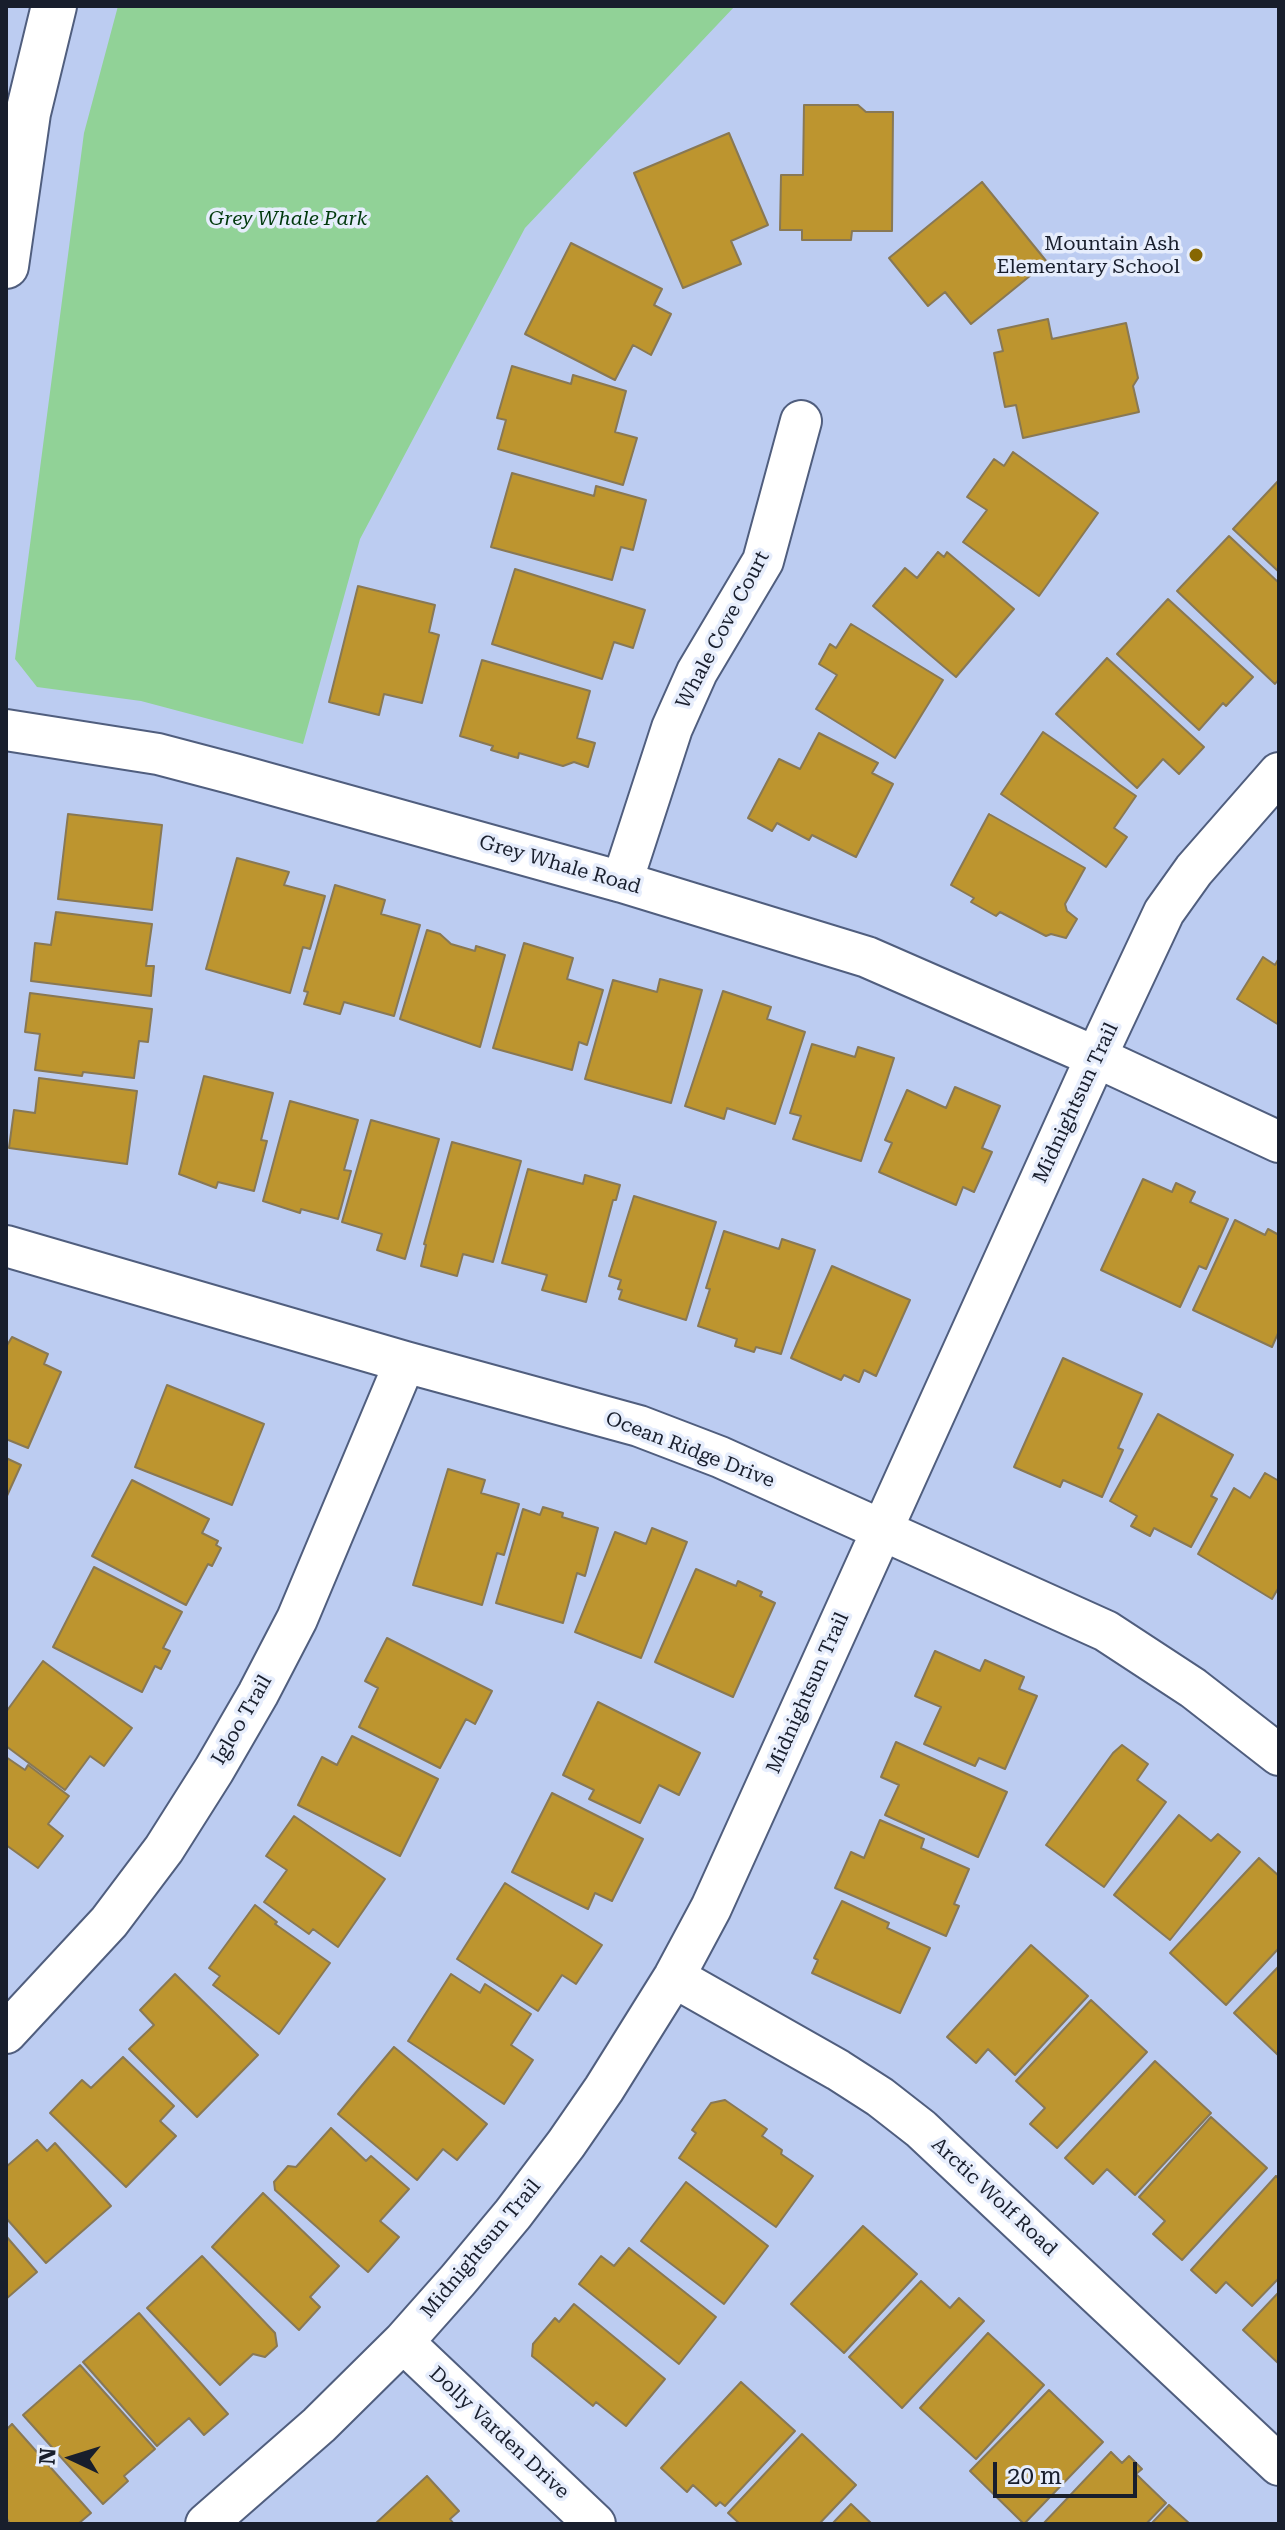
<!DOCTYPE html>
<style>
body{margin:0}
#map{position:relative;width:1285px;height:2530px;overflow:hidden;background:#bcccf1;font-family:"Roboto Serif",serif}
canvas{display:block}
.frame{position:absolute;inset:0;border:8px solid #181e2c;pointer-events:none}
.north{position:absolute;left:32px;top:2418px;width:80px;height:80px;-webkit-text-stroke:6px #e6edfc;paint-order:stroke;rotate:274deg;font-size:22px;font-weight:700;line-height:32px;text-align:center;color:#181e2c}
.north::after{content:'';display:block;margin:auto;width:28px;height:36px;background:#181e2c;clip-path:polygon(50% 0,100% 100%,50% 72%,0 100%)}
.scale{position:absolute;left:993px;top:2462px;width:144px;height:36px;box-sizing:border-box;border:4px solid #181e2c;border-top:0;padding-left:10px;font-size:24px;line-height:28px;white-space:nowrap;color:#181e2c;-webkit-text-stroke:6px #e6edfc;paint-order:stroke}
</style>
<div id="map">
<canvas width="1285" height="2530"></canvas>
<div class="frame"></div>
<div class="north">N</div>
<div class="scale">20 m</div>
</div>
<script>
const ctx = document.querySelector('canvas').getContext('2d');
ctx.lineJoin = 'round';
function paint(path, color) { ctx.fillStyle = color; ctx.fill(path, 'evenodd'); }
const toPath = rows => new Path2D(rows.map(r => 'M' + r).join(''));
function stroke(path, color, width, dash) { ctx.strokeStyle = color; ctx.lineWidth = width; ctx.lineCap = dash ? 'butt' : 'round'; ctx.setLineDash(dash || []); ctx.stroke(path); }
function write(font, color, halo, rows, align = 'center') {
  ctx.font = font + ' "Roboto Serif",serif'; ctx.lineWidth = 7; ctx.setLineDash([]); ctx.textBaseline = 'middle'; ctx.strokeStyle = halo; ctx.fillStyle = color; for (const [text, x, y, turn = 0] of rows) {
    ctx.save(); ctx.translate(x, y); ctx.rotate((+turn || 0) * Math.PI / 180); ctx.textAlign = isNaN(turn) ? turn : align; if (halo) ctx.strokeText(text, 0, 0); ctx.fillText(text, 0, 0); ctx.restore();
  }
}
const green = toPath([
 [118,6,735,6,525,228,360,539,303,744,141,701,37,687,15,659,84,133]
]);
const building = toPath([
 [804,105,858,105,866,112,893,112,892,231,852,231,851,240,802,240,802,230,780,230,781,175,803,175,804,105],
 [729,133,768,225,731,241,741,264,683,288,634,173,729,133],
 [982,182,1047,262,971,324,945,292,928,306,889,258,982,182],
 [571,243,662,289,654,305,671,314,651,355,633,345,615,380,525,334,571,243],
 [1048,319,1052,339,1126,323,1138,378,1133,386,1139,412,1023,438,1016,405,1005,407,994,353,1003,351,998,330,1048,319],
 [512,366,571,384,573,375,626,391,615,432,637,438,623,485,498,449,506,420,497,418,512,366],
 [1013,452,1098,513,1039,596,963,542,987,510,967,497,994,459,1004,466,1013,452],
 [512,473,594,496,596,486,646,500,633,550,621,547,612,580,491,547,512,473],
 [1279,480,1279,572,1233,529,1279,480],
 [1229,536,1279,583,1279,679,1275,684,1177,591,1229,536],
 [938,552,944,557,947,552,1014,609,956,677,873,606,905,568,917,578,938,552],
 [515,569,645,610,633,648,614,642,602,679,492,644,515,569],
 [358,586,435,605,429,632,439,635,422,703,384,694,379,715,329,702,358,586],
 [1168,599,1253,677,1226,706,1223,703,1199,730,1117,654,1168,599],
 [851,624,943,680,895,758,816,709,837,675,819,664,830,644,836,648,851,624],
 [1107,658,1204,747,1179,774,1163,759,1137,788,1056,714,1107,658],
 [482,660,590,691,577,738,595,743,588,767,574,762,563,766,519,753,518,758,491,750,493,746,460,736,482,660],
 [1043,732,1136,796,1114,828,1127,837,1106,867,1001,794,1043,732],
 [819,733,878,763,872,773,893,784,856,857,812,835,809,840,777,823,772,831,748,818,779,759,800,769,819,733],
 [68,814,162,825,152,910,58,899,68,814],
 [989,814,1085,868,1065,904,1067,911,1077,919,1066,938,1051,934,1046,936,1000,912,996,916,971,902,974,898,951,885,989,814],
 [237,858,289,872,284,885,325,896,310,949,303,947,290,993,206,969,237,858],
 [335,885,385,900,381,914,420,925,394,1016,344,1002,340,1014,304,1004,308,992,304,991,335,885],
 [56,912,152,924,146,966,154,966,151,996,31,981,35,943,51,945,56,912],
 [427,930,440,934,451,944,475,951,476,946,505,955,480,1047,400,1019,427,930],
 [524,943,573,958,567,979,603,990,587,1045,579,1042,572,1070,493,1048,524,943],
 [1263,957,1275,965,1279,958,1279,1025,1237,999,1263,957],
 [660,979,702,990,671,1103,585,1079,613,980,657,992,660,979],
 [723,991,771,1007,767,1019,805,1032,775,1124,727,1108,724,1119,685,1106,723,991],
 [30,993,152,1009,148,1042,139,1041,134,1078,83,1072,82,1076,35,1070,40,1034,25,1032,30,993],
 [812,1044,855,1057,858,1047,894,1058,861,1161,793,1139,801,1116,790,1113,812,1044],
 [204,1076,273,1093,261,1140,267,1141,254,1191,218,1182,216,1188,179,1174,204,1076],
 [39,1078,137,1091,127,1164,9,1148,14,1110,35,1113,39,1078],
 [955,1087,1000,1106,982,1148,992,1152,974,1192,963,1187,956,1205,879,1172,892,1143,885,1140,907,1090,946,1108,955,1087],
 [290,1101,358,1120,344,1170,351,1171,338,1219,301,1209,300,1213,263,1201,290,1101],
 [371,1120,439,1139,405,1259,377,1250,382,1234,342,1222,371,1120],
 [452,1142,521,1161,493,1262,463,1254,457,1276,421,1266,426,1245,424,1244,452,1142],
 [528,1169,583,1184,585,1175,620,1185,616,1200,613,1200,586,1302,542,1290,547,1275,502,1263,528,1169],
 [1143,1179,1172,1192,1176,1183,1195,1192,1190,1202,1228,1219,1206,1269,1199,1266,1180,1307,1101,1270,1143,1179],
 [634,1196,716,1222,686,1320,619,1299,622,1290,618,1289,621,1280,609,1276,634,1196],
 [1235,1220,1265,1235,1268,1229,1279,1235,1279,1331,1272,1347,1193,1310,1235,1220],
 [724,1231,779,1249,782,1239,815,1250,781,1354,756,1347,754,1352,735,1346,737,1339,698,1326,710,1289,706,1288,724,1231],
 [832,1266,910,1300,876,1376,864,1370,859,1382,844,1375,841,1380,791,1358,832,1266],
 [12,1337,48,1354,44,1364,61,1372,28,1448,6,1439,6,1347,12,1337],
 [1063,1358,1142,1394,1118,1448,1123,1450,1102,1497,1063,1480,1060,1487,1014,1467,1063,1358],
 [167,1385,264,1424,232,1505,135,1467,167,1385],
 [1158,1414,1233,1455,1211,1496,1217,1499,1191,1547,1154,1528,1150,1536,1131,1526,1137,1516,1110,1501,1158,1414],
 [6,1458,21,1465,6,1498,6,1458],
 [448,1469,485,1480,481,1493,519,1504,504,1555,497,1553,482,1605,413,1585,448,1469],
 [1265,1473,1279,1481,1279,1587,1272,1599,1198,1554,1234,1488,1250,1498,1265,1473],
 [132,1480,209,1519,202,1533,218,1541,216,1545,221,1548,212,1566,208,1564,186,1605,92,1556,132,1480],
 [543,1507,563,1513,562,1517,598,1528,585,1576,577,1573,563,1623,496,1603,523,1509,540,1515,543,1507],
 [652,1528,687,1542,641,1658,575,1632,615,1532,646,1544,652,1528],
 [94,1567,182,1612,163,1648,170,1651,161,1669,155,1666,142,1692,53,1647,94,1567],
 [696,1569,736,1586,738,1581,762,1592,760,1596,775,1603,733,1697,655,1662,696,1569],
 [387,1638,492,1691,475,1724,466,1719,440,1768,359,1727,378,1688,365,1681,387,1638],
 [935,1651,980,1671,985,1660,1024,1677,1019,1689,1037,1696,1005,1769,979,1758,975,1766,924,1744,941,1707,915,1696,935,1651],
 [43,1661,132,1728,104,1766,90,1756,65,1790,6,1746,6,1712,43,1661],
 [598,1702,700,1753,679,1795,659,1785,640,1823,589,1799,594,1790,563,1775,598,1702],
 [352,1736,438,1779,400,1856,298,1805,322,1757,337,1765,352,1736],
 [896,1742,1007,1792,978,1857,885,1815,899,1785,881,1777,896,1742],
 [1122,1745,1148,1764,1137,1780,1166,1802,1104,1887,1046,1845,1113,1753,1122,1745],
 [6,1757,25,1770,28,1765,69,1796,48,1824,63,1836,38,1868,6,1845,6,1757],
 [552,1793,643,1839,612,1901,595,1893,588,1909,512,1872,552,1793],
 [1179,1815,1211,1841,1218,1834,1240,1852,1170,1940,1114,1895,1179,1815],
 [294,1816,385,1879,338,1947,313,1929,309,1934,264,1902,287,1870,266,1856,294,1816],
 [880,1820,924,1839,921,1848,969,1869,954,1904,959,1906,946,1936,835,1888,851,1852,864,1858,880,1820],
 [1259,1858,1279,1876,1279,1948,1226,2005,1170,1953,1259,1858],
 [505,1883,602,1945,576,1984,562,1975,538,2011,457,1959,505,1883],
 [842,1901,889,1923,887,1928,930,1948,900,2013,812,1973,818,1960,814,1958,842,1901],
 [255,1905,277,1922,275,1924,330,1963,279,2034,213,1985,220,1976,209,1968,255,1905],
 [1031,1945,1088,1996,1015,2075,988,2049,976,2063,947,2037,1031,1945],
 [1279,1966,1279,2056,1234,2013,1279,1966],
 [175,1974,258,2055,197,2117,129,2049,154,2025,140,2010,175,1974],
 [451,1974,480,1993,485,1984,531,2014,511,2045,533,2060,504,2104,408,2041,451,1974],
 [1091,2000,1147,2052,1057,2148,1030,2124,1045,2108,1016,2081,1091,2000],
 [394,2047,487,2124,457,2160,443,2149,417,2180,338,2114,394,2047],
 [123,2057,174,2106,160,2121,176,2136,126,2187,50,2113,82,2080,91,2088,123,2057],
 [1155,2061,1211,2113,1135,2195,1107,2169,1093,2184,1065,2158,1155,2061],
 [725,2100,767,2129,762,2136,782,2150,781,2154,813,2176,776,2227,679,2158,696,2133,692,2130,711,2103,725,2100],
 [1211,2117,1267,2168,1182,2260,1153,2234,1165,2221,1139,2197,1211,2117],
 [331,2128,366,2161,371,2156,409,2189,380,2221,399,2237,368,2272,275,2190,274,2182,288,2166,296,2167,331,2128],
 [37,2140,47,2151,55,2143,111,2206,46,2263,6,2218,6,2167,37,2140],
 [1276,2176,1279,2179,1279,2278,1252,2306,1226,2282,1216,2293,1191,2270,1276,2176],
 [686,2182,768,2246,724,2304,641,2241,686,2182],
 [263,2193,339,2266,310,2297,320,2307,299,2330,212,2247,263,2193],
 [863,2226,917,2274,844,2353,791,2304,863,2226],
 [6,2236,37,2272,6,2299,6,2236],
 [629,2248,716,2317,679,2364,579,2284,601,2256,614,2266,629,2248],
 [202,2256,275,2333,277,2346,265,2357,253,2354,220,2385,147,2308,202,2256],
 [921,2281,950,2308,959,2298,984,2321,902,2408,849,2357,921,2281],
 [1279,2292,1279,2364,1243,2330,1279,2292],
 [574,2304,665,2379,626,2426,596,2402,593,2406,532,2356,533,2344,555,2318,559,2322,574,2304],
 [139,2313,228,2414,204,2435,189,2418,157,2446,83,2362,139,2313],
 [988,2333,1044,2385,976,2459,920,2408,988,2333],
 [80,2365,155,2449,124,2476,128,2481,103,2504,23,2415,80,2365],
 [741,2382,795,2431,725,2506,720,2502,716,2506,693,2485,687,2492,661,2468,741,2382],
 [1049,2390,1103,2442,1024,2524,970,2471,1049,2390],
 [12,2424,91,2513,78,2524,10,2524,6,2517,6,2430,12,2424],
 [802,2434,856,2485,819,2524,740,2524,728,2513,802,2434],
 [1111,2452,1122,2463,1129,2456,1142,2469,1136,2474,1166,2503,1146,2524,1043,2524,1111,2452],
 [427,2476,459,2511,450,2519,454,2524,375,2524,427,2476],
 [851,2504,872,2524,832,2524,851,2504],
 [1169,2505,1190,2524,1151,2524,1169,2505]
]);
const street = toPath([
 [6,730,158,754,234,774,622,882,867,957,1096,1057,1279,1142],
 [622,882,672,728,697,672,763,561,801,421],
 [6,1246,405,1362,639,1426,720,1457,1106,1631,1193,1688,1279,1755],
 [674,1977,838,2070,880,2097,921,2129,1279,2465],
 [6,2033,109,1922,164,1849,214,1770,258,1694,297,1619,405,1362],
 [403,2342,595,2524],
 [206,2524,319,2425,403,2342,458,2280,513,2214,566,2144,604,2089,674,1977,711,1908,1096,1057,1164,912,1194,870,1279,773]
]);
const secondary = toPath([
 [6,266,28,113,54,6]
]);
const markers = [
 [1196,255,8,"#876702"]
];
const parkNames = [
 ["Grey Whale Park",288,219]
];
const poiNames = [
 ["Mountain Ash",1180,244],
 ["Elementary School",1180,267]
];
const streetNames = [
 ["Whale Cove Court",723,630,-62],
 ["Grey Whale Road",560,865,16],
 ["Midnightsun Trail",1076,1103,-65],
 ["Ocean Ridge Drive",690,1450,21],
 ["Midnightsun Trail",808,1693,-66],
 ["Igloo Trail",242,1720,-60],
 ["Arctic Wolf Road",994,2197,43],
 ["Midnightsun Trail",481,2249,-50],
 ["Dolly Varden Drive",499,2433,43]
];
paint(green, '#91d297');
paint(building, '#bd952f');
stroke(building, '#887854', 2);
stroke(street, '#505e7e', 44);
stroke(secondary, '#505e7e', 48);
stroke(street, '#fff', 40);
stroke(secondary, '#fff', 44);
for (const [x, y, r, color] of markers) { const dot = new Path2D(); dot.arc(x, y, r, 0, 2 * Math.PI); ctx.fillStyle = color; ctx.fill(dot); stroke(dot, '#e6edfc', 3); }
write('italic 20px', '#00390c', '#e6edfc', parkNames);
write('20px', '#181e2c', '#e6edfc', poiNames, 'right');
write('20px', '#181e2c', '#e6edfc', streetNames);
</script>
